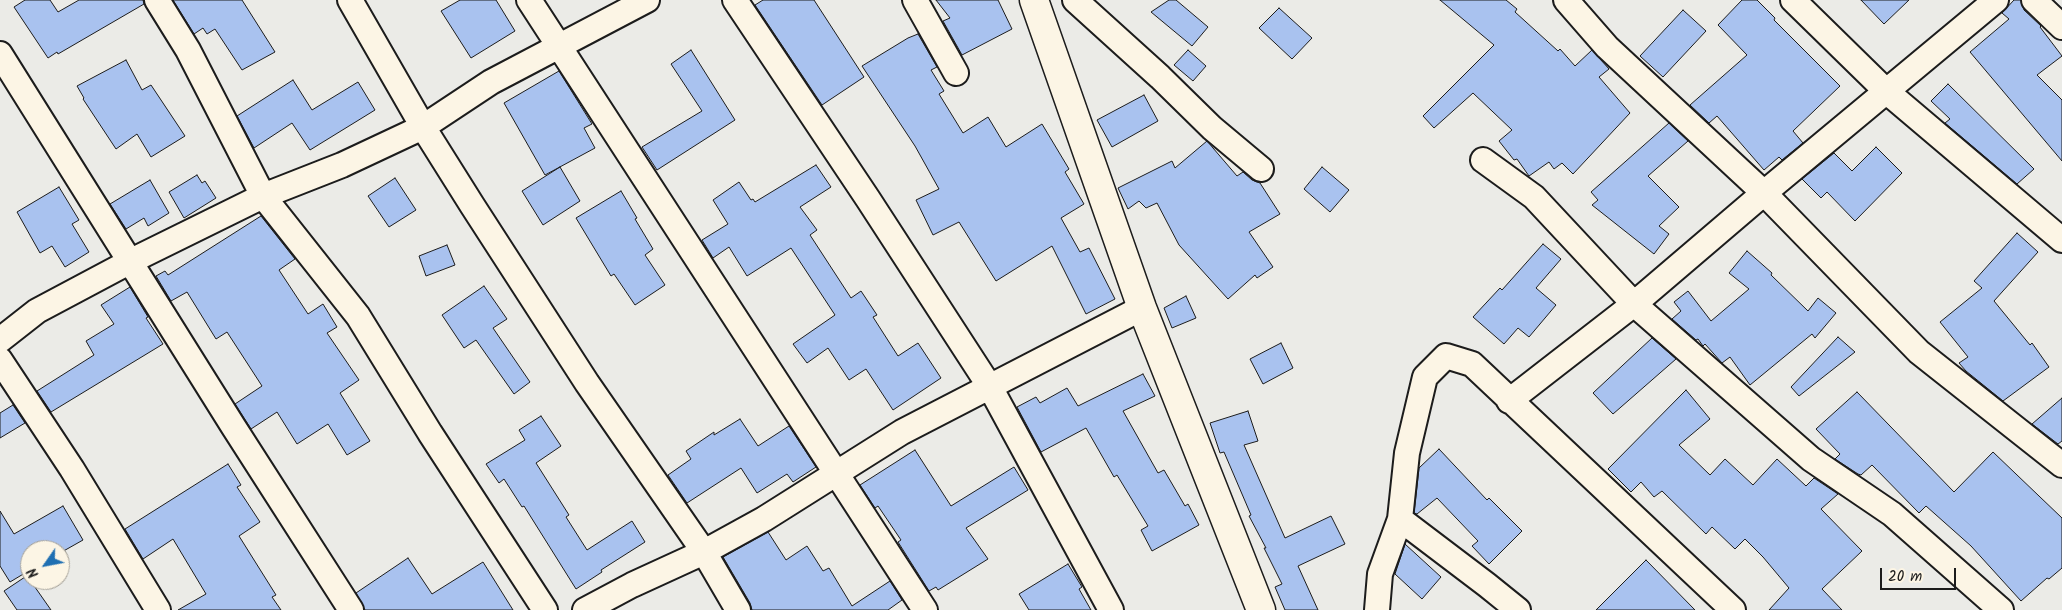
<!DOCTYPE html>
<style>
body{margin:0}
#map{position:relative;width:2062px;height:610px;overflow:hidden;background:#ebebe7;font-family:Kalam,sans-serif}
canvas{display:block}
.north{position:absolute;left:20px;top:540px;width:50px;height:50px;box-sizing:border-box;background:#fcf5e5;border:1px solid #a29e95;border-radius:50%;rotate:237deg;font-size:14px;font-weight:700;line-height:20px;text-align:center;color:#1c1c1c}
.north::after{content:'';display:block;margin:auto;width:18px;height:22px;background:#1f6fb2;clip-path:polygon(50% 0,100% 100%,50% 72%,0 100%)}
.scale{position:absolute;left:1880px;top:568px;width:76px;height:22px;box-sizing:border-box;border:2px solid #1c1c1c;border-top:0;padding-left:6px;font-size:15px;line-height:18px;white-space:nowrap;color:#1c1c1c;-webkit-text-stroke:4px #fcf5e5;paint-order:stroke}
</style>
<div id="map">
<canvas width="2062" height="610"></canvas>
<div class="north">N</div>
<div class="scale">20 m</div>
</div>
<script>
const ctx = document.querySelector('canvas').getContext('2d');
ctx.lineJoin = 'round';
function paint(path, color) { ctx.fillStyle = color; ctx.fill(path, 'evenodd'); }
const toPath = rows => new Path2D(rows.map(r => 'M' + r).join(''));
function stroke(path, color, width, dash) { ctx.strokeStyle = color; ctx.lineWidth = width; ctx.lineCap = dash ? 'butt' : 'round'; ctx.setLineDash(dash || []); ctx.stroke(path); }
const building = toPath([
 [25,0,50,0,58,12,79,0,143,0,144,4,58,54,57,52,48,58,14,7,25,0],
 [173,0,242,0,275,52,242,70,215,29,207,34,203,28,194,34,173,0],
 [460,0,496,0,515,31,471,58,441,11,460,0],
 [763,0,814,0,864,77,822,105,755,5,763,0],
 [936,0,998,0,1012,29,962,55,943,21,950,18,936,0],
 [1169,0,1176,0,1208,27,1192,46,1151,12,1169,0],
 [1440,0,1506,0,1517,9,1515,12,1558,51,1560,49,1575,66,1592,50,1609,69,1599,77,1630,113,1573,174,1562,163,1554,169,1549,162,1529,176,1517,159,1514,160,1499,141,1512,130,1473,93,1434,128,1423,116,1494,45,1440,0],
 [1742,0,1757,0,1775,18,1774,20,1840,86,1793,131,1803,143,1782,160,1779,157,1764,170,1717,116,1709,123,1690,105,1747,55,1718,25,1742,0],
 [1861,0,1909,0,1884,24,1861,0],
 [2014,0,2021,0,2024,10,2041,26,2040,27,2062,56,2037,75,2062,100,2062,161,1970,52,2009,19,2002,13,2014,0],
 [1279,8,1312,38,1292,59,1259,28,1279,8],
 [1683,10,1706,31,1663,77,1640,56,1683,10],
 [918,34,937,67,931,70,944,91,939,94,963,133,988,117,1006,147,1042,124,1069,169,1065,172,1084,204,1061,218,1080,252,1089,248,1115,299,1086,314,1052,246,996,281,959,222,933,235,916,200,939,189,915,146,862,66,908,38,918,34],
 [691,50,735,120,657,170,642,147,702,111,671,64,691,50],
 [1188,50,1206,66,1193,81,1174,65,1188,50],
 [126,60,142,90,151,85,185,136,151,157,137,134,116,149,83,99,84,98,77,86,126,60],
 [559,71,592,124,584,128,595,148,545,175,504,103,559,71],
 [293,80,312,110,358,82,375,110,310,150,292,123,254,148,237,116,293,80],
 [1948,84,2034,169,2017,184,1945,123,1950,119,1931,101,1948,84],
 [1144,95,1158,121,1112,147,1097,120,1144,95],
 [1669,123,1688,141,1648,176,1679,207,1659,226,1669,234,1654,254,1592,205,1598,200,1591,192,1669,123],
 [1207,141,1237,176,1243,172,1252,180,1260,183,1280,214,1249,232,1273,267,1257,278,1255,275,1228,299,1179,245,1157,203,1146,208,1139,201,1128,209,1118,188,1172,161,1175,168,1207,141],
 [1876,147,1902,173,1855,221,1827,192,1821,198,1802,179,1834,153,1852,171,1876,147],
 [816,165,831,187,800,207,817,230,810,235,851,298,861,291,877,315,873,317,898,356,918,343,941,378,893,410,866,369,849,380,828,348,807,363,793,344,835,315,791,248,747,276,729,247,713,258,702,240,728,224,713,200,739,182,751,200,753,199,755,202,816,165],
 [560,167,580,201,543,225,522,191,560,167],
 [1322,167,1349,190,1330,212,1304,189,1322,167],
 [197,175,202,183,205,181,216,198,184,218,169,192,197,175],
 [395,178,416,210,389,227,368,196,395,178],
 [150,180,169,213,148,226,144,218,126,229,110,204,150,180],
 [59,187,79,220,72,224,89,252,65,267,52,246,40,253,17,212,59,187],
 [621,191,637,218,635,219,653,249,645,255,665,285,635,305,614,274,611,276,576,218,621,191],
 [261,216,295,259,279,270,308,314,323,304,337,327,327,333,359,380,340,393,370,441,347,455,328,424,297,444,277,412,251,429,235,404,262,386,227,332,216,339,187,292,171,301,156,276,165,271,168,275,261,216],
 [2017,233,2038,252,1994,301,2030,345,2032,343,2049,367,2003,401,1966,371,1959,363,1968,357,1940,322,1982,288,1974,281,2017,233],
 [1543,244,1561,259,1536,288,1556,305,1529,337,1518,328,1504,344,1473,317,1500,288,1502,290,1543,244],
 [447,245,455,265,426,276,419,256,447,245],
 [1747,251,1772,273,1771,275,1808,311,1818,298,1836,313,1815,338,1812,334,1750,385,1730,357,1722,363,1705,344,1703,346,1698,339,1696,340,1672,319,1681,311,1674,302,1688,291,1711,321,1749,289,1729,273,1747,251],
 [484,286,507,319,493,328,530,382,514,394,476,340,464,348,442,315,484,286],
 [130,287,148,317,146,318,163,344,51,412,37,391,94,355,86,341,114,324,101,305,130,287],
 [1186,296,1196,318,1172,328,1164,308,1186,296],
 [1838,337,1855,352,1799,396,1791,387,1838,337],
 [1652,338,1676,359,1613,414,1593,393,1652,338],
 [1281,343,1293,368,1263,384,1250,359,1281,343],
 [1143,374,1155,396,1123,411,1158,473,1164,470,1185,506,1188,504,1199,525,1152,551,1141,530,1148,526,1117,475,1114,477,1086,428,1041,452,1017,407,1036,397,1040,403,1067,388,1078,406,1143,374],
 [1686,390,1710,419,1679,445,1710,475,1725,459,1753,485,1777,459,1806,486,1814,478,1838,494,1821,509,1862,551,1822,589,1842,610,1769,610,1789,588,1763,557,1745,539,1735,549,1712,527,1706,534,1662,491,1654,497,1641,482,1631,492,1608,469,1686,390],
 [1857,392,1954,492,1993,452,2062,518,2062,568,2049,579,2047,578,2021,601,1971,546,1926,506,1919,513,1872,465,1861,475,1858,474,1835,459,1840,454,1816,429,1857,392],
 [2062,398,2062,441,2058,444,2032,424,2062,398],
 [13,405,25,423,0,438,0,413,13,405],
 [1248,411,1258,441,1244,445,1285,538,1331,516,1345,544,1298,566,1318,610,1285,610,1275,587,1282,584,1264,548,1266,548,1249,516,1251,515,1224,452,1220,453,1210,423,1248,411],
 [541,416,561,446,536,463,569,515,566,517,587,550,632,521,645,542,601,570,602,572,576,589,524,506,522,507,504,479,499,483,486,464,525,440,519,430,541,416],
 [740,419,758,446,789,426,816,467,793,482,787,474,757,493,741,468,687,503,668,475,691,459,686,451,714,432,714,435,740,419],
 [1439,449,1487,500,1489,498,1522,531,1489,564,1472,546,1478,541,1437,498,1417,514,1414,513,1419,468,1439,449],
 [915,450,951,506,1014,467,1028,490,966,528,988,559,938,590,936,587,929,591,898,542,901,540,878,506,875,508,860,485,915,450],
 [228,464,241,485,237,487,260,522,239,536,276,595,272,597,281,610,178,610,206,594,173,539,143,559,125,529,228,464],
 [63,506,83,540,60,553,60,550,30,550,30,570,10,582,0,566,0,511,14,534,63,506],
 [768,532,786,560,807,546,823,571,829,568,852,606,890,581,902,600,888,610,752,610,750,603,723,557,768,532],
 [1405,544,1441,577,1422,599,1395,574,1405,544],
 [408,558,432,594,483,562,513,610,365,610,356,593,408,558],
 [1646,560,1695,610,1596,610,1646,560],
 [1068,564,1082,587,1079,589,1091,610,1029,610,1019,594,1068,564],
 [28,575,30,580,51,610,17,610,4,591,28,575]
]);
const street = toPath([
 [157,0,188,50,263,196,358,316,430,433,545,610],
 [350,0,423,127,472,205,587,383,704,552,738,610],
 [529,0,925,610],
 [735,0,868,199,990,387,1111,610],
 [915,0,956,73],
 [1075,0,1160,77,1212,128,1261,169],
 [1566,0,1607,47,1764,193,1919,352,2062,465],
 [1793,0,1886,91,2062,240],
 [2034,0,2062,27],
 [0,54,233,426,351,610],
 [1483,160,1534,197,1634,304,1811,459,1892,514,2001,610],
 [0,340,37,311,131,261,263,196,342,165,423,127,491,82,647,0],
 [0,360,72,469,158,610],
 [1509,401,1634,304,1764,193,1996,0],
 [1400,519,1487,585,1518,610],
 [585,610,632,585,704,552,764,519,902,432,1142,308],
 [1377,610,1380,574,1400,519,1407,453,1425,377,1446,356,1472,364,1733,610]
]);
const secondary = toPath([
 [1034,0,1142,308,1261,610]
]);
paint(building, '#a9c2ef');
stroke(building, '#1c1c1c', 1);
stroke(street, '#1c1c1c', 28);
stroke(secondary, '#1c1c1c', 31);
stroke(street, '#fcf5e5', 24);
stroke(secondary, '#fcf5e5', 28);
</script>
